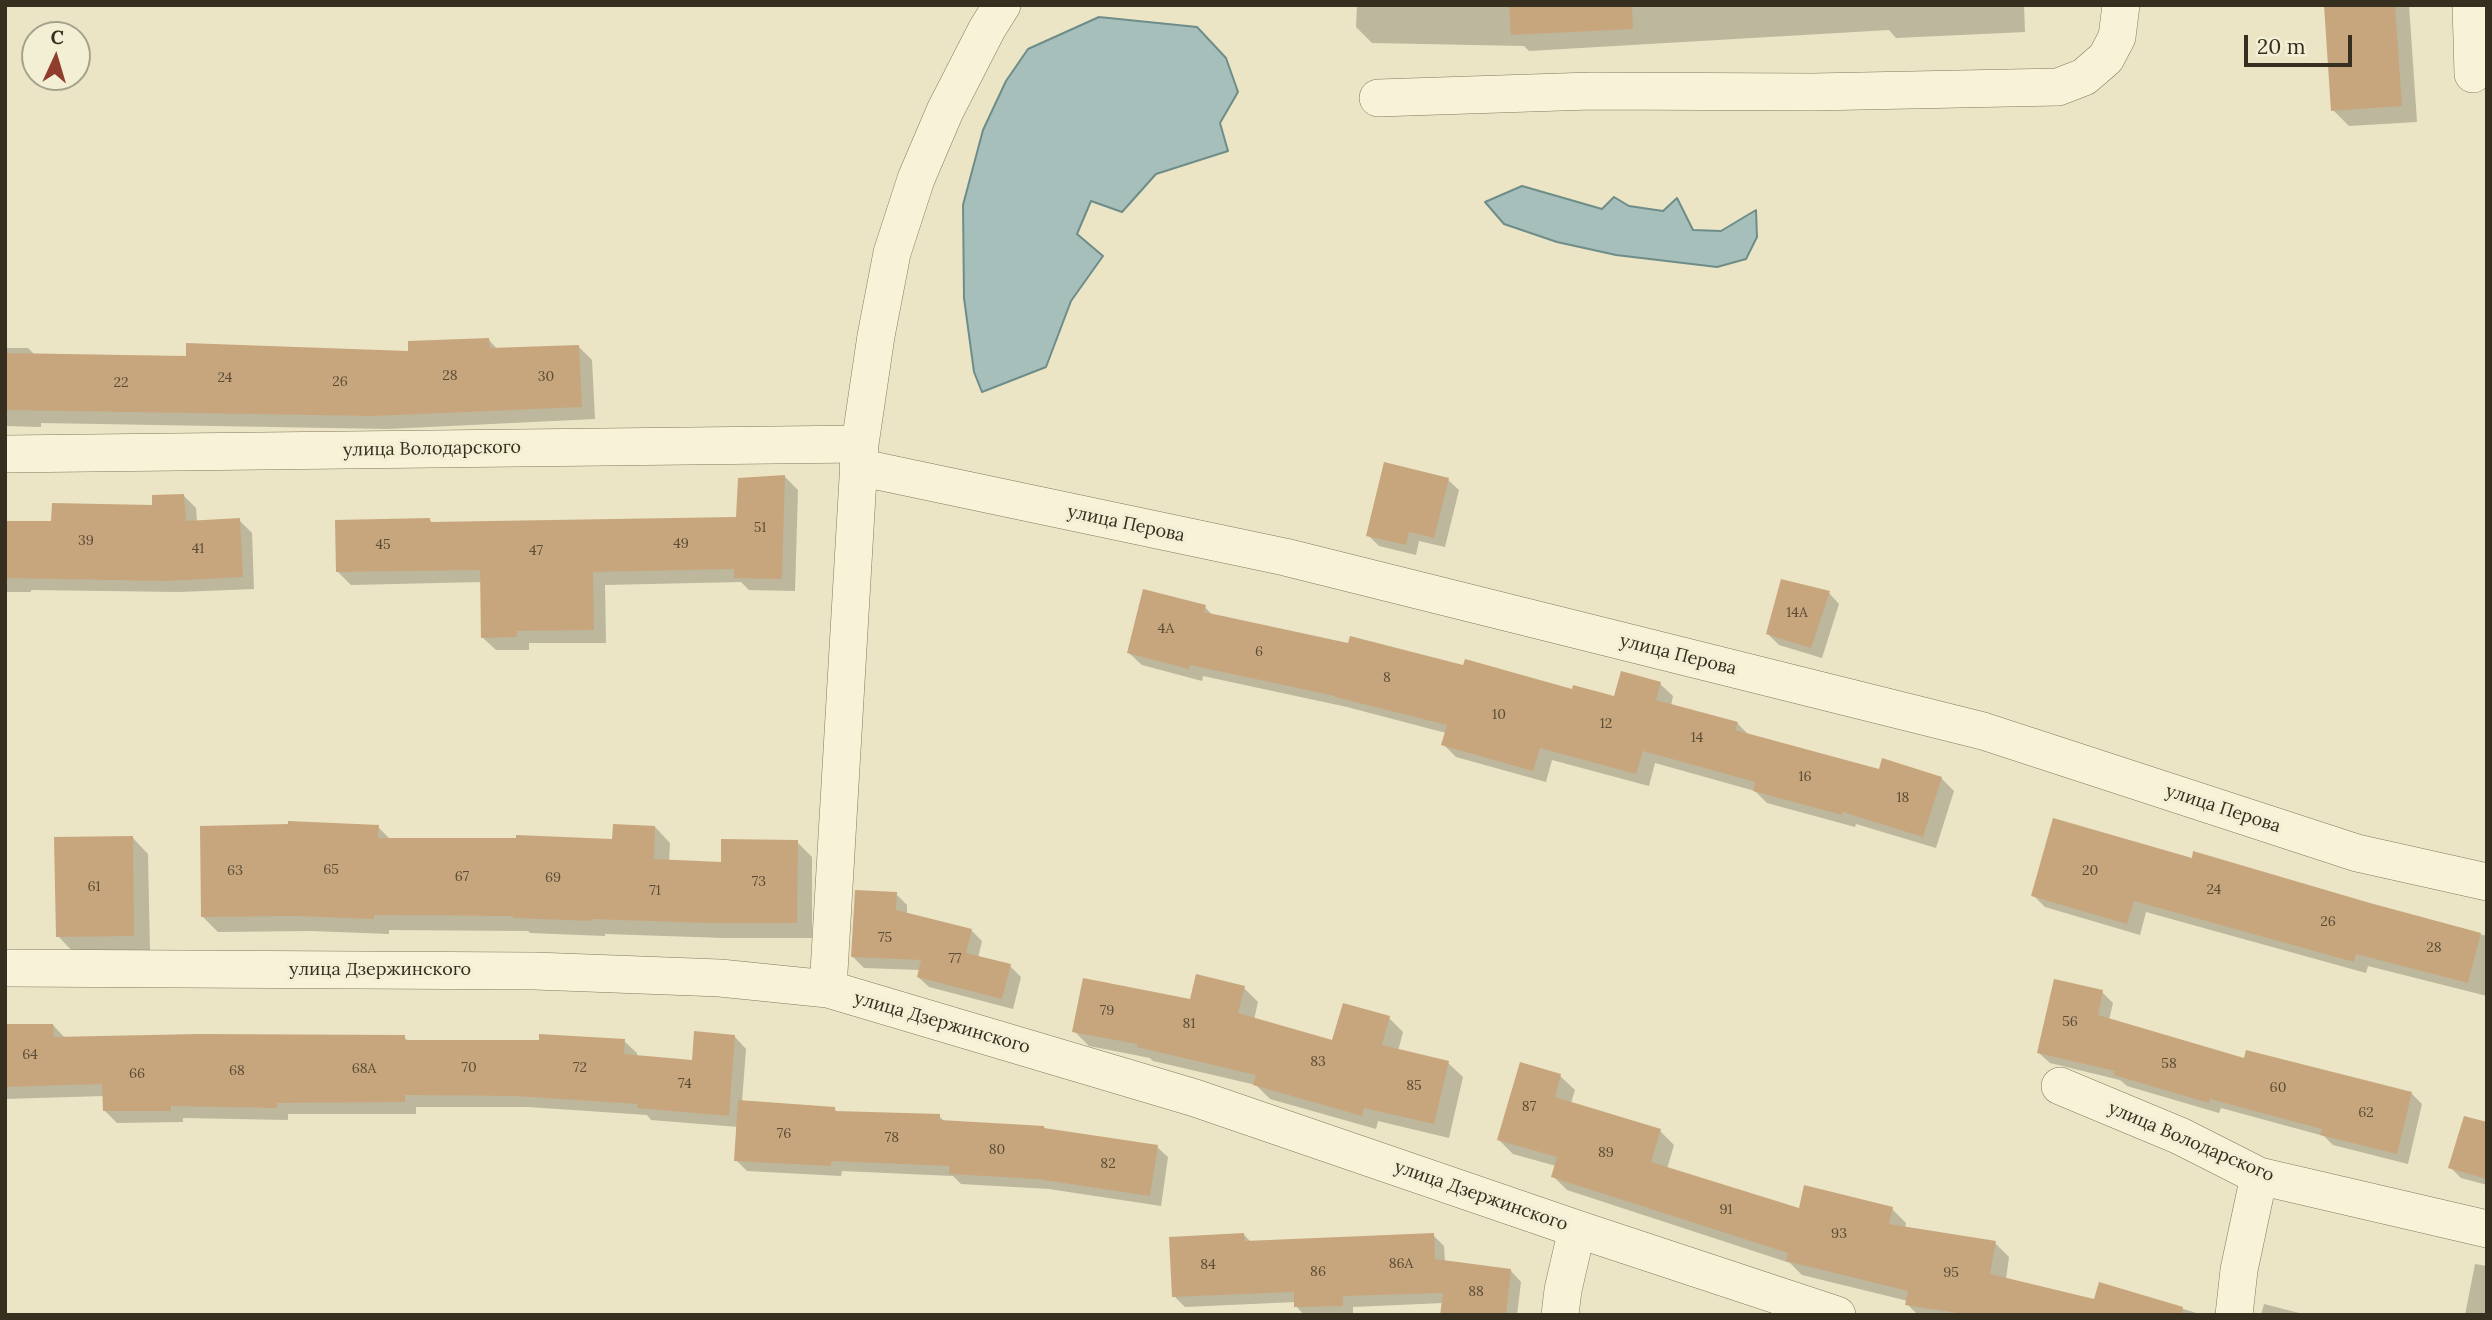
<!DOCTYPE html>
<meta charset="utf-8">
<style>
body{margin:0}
#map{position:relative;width:2492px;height:1320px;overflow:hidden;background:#ebe5c5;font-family:Lora,serif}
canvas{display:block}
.frame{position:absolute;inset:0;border:7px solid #362e1f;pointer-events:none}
.north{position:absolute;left:21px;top:21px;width:70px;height:70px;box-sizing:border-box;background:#f3efd4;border:2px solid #a7a28c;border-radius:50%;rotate:4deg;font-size:19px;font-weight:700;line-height:28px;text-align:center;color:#362e1f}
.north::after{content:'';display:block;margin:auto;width:24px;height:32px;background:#903d30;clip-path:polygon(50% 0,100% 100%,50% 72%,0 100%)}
.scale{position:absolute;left:2244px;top:35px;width:108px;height:32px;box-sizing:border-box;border:4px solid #362e1f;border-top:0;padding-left:9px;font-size:21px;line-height:24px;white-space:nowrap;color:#362e1f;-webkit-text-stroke:5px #f3efd4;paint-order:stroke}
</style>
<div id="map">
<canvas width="2492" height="1320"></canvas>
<div class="frame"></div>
<div class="north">С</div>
<div class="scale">20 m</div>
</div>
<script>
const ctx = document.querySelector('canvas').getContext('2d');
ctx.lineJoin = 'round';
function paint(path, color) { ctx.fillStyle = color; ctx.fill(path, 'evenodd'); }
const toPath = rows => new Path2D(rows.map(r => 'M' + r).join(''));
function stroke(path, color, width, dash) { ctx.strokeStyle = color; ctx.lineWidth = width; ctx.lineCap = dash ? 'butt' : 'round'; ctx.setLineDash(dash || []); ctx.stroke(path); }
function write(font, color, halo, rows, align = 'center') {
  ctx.font = font + ' Lora,serif'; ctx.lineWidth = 6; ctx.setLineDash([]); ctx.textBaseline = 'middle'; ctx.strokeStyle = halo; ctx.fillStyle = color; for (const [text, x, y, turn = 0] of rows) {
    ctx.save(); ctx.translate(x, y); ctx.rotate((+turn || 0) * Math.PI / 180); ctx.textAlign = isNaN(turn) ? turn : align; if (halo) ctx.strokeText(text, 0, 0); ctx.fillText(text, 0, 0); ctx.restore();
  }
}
const water = toPath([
 [1099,17,1197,27,1226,58,1238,92,1220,123,1228,151,1156,174,1122,212,1091,201,1077,234,1103,256,1071,301,1046,367,982,392,974,372,964,298,963,205,983,130,1006,81,1028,49,1099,17],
 [1522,186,1602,209,1614,197,1629,206,1663,211,1677,198,1693,230,1721,231,1756,210,1757,237,1746,259,1717,267,1616,255,1557,242,1504,224,1485,202,1522,186]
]);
const shadow = toPath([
 [1357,5,2024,5,2025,32,1896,38,1889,30,1529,51,1524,46,1372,43,1356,27],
 [2326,5,2409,5,2417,122,2349,126,2333,110],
 [489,340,498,350,578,346,592,360,595,419,388,429,41,423,41,427,5,426,5,348,28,348,36,356,187,358,410,353],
 [785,477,798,490,795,591,749,590,741,582,605,585,606,643,529,643,529,650,496,650,482,637,482,582,351,585,338,572,430,520,433,524,738,519],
 [1448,480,1459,490,1445,547,1419,541,1416,555,1379,546,1368,535],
 [184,496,196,508,197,522,239,520,252,533,254,589,179,592,31,590,31,592,5,592,5,523,53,523,154,506],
 [1829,593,1839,604,1822,658,1779,645,1768,634],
 [1205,607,1214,617,1615,698,1660,684,1673,696,1671,706,1737,723,1749,735,1880,771,1941,778,1954,791,1936,848,1856,824,1855,827,1767,803,1755,791,1655,763,1649,786,1552,760,1546,782,1456,757,1443,744,1446,733,1347,707,1203,676,1202,681,1142,665,1129,653],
 [378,827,391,840,614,841,655,827,670,843,669,862,722,864,797,842,812,857,812,938,725,938,605,934,605,936,530,933,528,931,389,930,389,934,311,931,218,932,203,917],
 [132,837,148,854,150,952,74,953,58,936],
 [2193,860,2487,936,2487,996,2368,966,2366,973,2146,912,2140,935,2045,907,2033,895],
 [896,894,907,905,907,915,971,930,982,941,978,958,1010,966,1021,977,1013,1009,929,987,918,977,920,970,864,968,853,957],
 [1244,988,1258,1002,1254,1020,1333,1042,1389,1018,1403,1032,1398,1051,1448,1063,1463,1077,1449,1138,1378,1121,1376,1129,1270,1099,1256,1085,1153,1061,1150,1058,1089,1046,1074,1031],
 [2102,992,2113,1003,2109,1020,2245,1060,2412,1094,2422,1104,2408,1164,2333,1145,2324,1136,2221,1108,2219,1113,2127,1086,2120,1080,2050,1063,2039,1053],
 [53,1025,66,1039,404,1037,409,1042,624,1041,637,1053,637,1057,693,1062,734,1036,746,1049,742,1102,834,1108,838,1113,939,1116,945,1122,1044,1127,1046,1130,1157,1147,1168,1157,1161,1206,1049,1189,961,1184,953,1176,842,1171,841,1176,747,1171,736,1160,738,1127,651,1120,647,1115,528,1107,416,1107,416,1114,288,1114,288,1120,183,1118,183,1122,117,1123,104,1110,104,1096,5,1099,5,1026],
 [1560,1076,1575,1090,1571,1103,1660,1131,1674,1145,1667,1169,1800,1210,1892,1209,1906,1223,1905,1228,1995,1243,2009,1257,2006,1279,2096,1301,2101,1284,2203,1315,1918,1315,1907,1304,1908,1301,1802,1275,1790,1263,1567,1190,1553,1176,1556,1166,1513,1154,1499,1140],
 [2487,1124,2487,1185,2461,1178,2450,1167],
 [1244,1235,1251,1242,1433,1235,1444,1246,1445,1262,1511,1271,1521,1282,1517,1315,1442,1315,1443,1303,1353,1307,1353,1315,1304,1315,1296,1306,1296,1302,1185,1307,1174,1296],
 [2475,1264,2487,1266,2487,1315,2465,1315],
 [2264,1304,2307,1315,2261,1315]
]);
const building = toPath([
 [1509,5,1632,5,1633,29,1511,35],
 [2324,5,2395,5,2402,106,2331,111],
 [489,338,490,348,579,345,582,407,373,416,5,410,5,353,186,356,186,343,408,351,408,341],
 [1384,462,1449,478,1434,538,1409,532,1406,545,1366,536],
 [785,475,782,579,734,578,734,569,593,572,594,630,517,631,517,637,481,638,480,570,336,572,335,520,430,518,430,522,736,517,738,478],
 [184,494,186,521,240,518,243,577,165,581,5,578,5,521,51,521,52,503,152,505,152,495],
 [1781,579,1830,591,1811,648,1766,634],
 [1143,589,1206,605,1204,612,1348,643,1350,636,1463,665,1465,659,1572,689,1573,685,1614,696,1621,671,1661,682,1656,700,1738,722,1735,730,1879,769,1882,758,1942,777,1923,837,1843,812,1842,815,1753,791,1755,782,1643,751,1636,774,1540,748,1533,771,1441,745,1447,725,1335,697,1335,696,1190,665,1189,669,1127,653],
 [2053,818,2192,858,2193,851,2370,903,2481,933,2468,983,2356,954,2354,962,2134,901,2127,924,2031,896],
 [288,821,379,825,378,838,516,838,516,835,612,839,613,824,655,826,654,859,721,862,721,839,798,840,797,923,708,923,591,919,590,921,513,918,513,916,374,915,374,919,295,916,201,917,200,826,288,824],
 [133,836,134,936,56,937,54,837],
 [855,890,897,892,896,910,972,929,966,953,1011,964,1002,999,917,977,921,960,851,957],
 [1196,974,1245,986,1238,1013,1332,1040,1343,1003,1390,1016,1382,1045,1449,1061,1434,1124,1364,1108,1362,1116,1253,1085,1256,1075,1137,1047,1137,1044,1072,1032,1083,978,1190,999],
 [2054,979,2103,990,2098,1015,2244,1058,2246,1050,2412,1092,2397,1154,2320,1135,2322,1129,2210,1099,2209,1103,2114,1075,2115,1071,2037,1053],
 [5,1024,53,1024,54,1037,198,1034,405,1035,405,1040,539,1040,539,1034,625,1039,624,1054,692,1060,694,1031,735,1035,729,1116,637,1108,638,1104,514,1096,405,1095,405,1102,277,1103,277,1108,171,1106,171,1111,103,1111,102,1084,5,1087],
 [1520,1062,1561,1074,1555,1097,1661,1129,1651,1162,1799,1208,1804,1185,1893,1207,1889,1224,1996,1241,1990,1274,2094,1299,2099,1282,2183,1307,2182,1315,1971,1315,1905,1305,1908,1291,1786,1261,1788,1253,1551,1177,1557,1157,1497,1140],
 [738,1100,835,1107,835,1111,940,1114,940,1120,1044,1126,1044,1128,1158,1145,1150,1196,1037,1179,949,1174,949,1166,831,1161,831,1166,734,1161],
 [2464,1116,2487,1122,2487,1179,2448,1168],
 [1244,1233,1245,1241,1434,1233,1435,1259,1511,1269,1506,1315,1440,1315,1443,1293,1343,1296,1343,1306,1294,1307,1294,1292,1172,1297,1169,1237]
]);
const minor = toPath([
 [2471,5,2473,74],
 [1378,98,1591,91,1813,92,2058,87,2084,77,2106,58,2117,37,2121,5],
 [5,454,860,444],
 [858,467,1285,557,1983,731,2357,853,2487,882],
 [5,968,535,971,720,978,828,989,1195,1098,1577,1229,1837,1315],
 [828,989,860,444,876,336,892,253,916,179,945,111,987,29,1002,5],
 [2060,1086,2180,1136,2259,1176,2487,1229],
 [1560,1315,1563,1290,1577,1229],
 [2234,1315,2239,1270,2259,1176]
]);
const numberNames = [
 ["28",450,376],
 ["30",546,377],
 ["24",225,378],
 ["26",340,382],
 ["22",121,383],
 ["51",760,528],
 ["39",86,541],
 ["49",681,544],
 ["45",383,545],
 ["41",198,549],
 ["47",536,551],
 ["14А",1797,613],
 ["4А",1166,629],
 ["6",1259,652],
 ["8",1387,678],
 ["10",1499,715],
 ["12",1606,724],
 ["14",1697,738],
 ["16",1805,777],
 ["18",1903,798],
 ["65",331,870],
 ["63",235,871],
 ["20",2090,871],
 ["67",462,877],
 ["69",553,878],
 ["73",759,882],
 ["61",94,887],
 ["24",2214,890],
 ["71",655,891],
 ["26",2328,922],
 ["75",885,938],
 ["28",2434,948],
 ["77",955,959],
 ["79",1107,1011],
 ["56",2070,1022],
 ["81",1189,1024],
 ["64",30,1055],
 ["83",1318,1062],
 ["58",2169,1064],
 ["70",469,1068],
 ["72",580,1068],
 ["68А",364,1069],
 ["68",237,1071],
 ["66",137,1074],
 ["74",685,1084],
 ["85",1414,1086],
 ["60",2278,1088],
 ["87",1529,1107],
 ["62",2366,1113],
 ["76",784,1134],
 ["78",892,1138],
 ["80",997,1150],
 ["89",1606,1153],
 ["82",1108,1164],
 ["91",1726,1210],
 ["93",1839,1234],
 ["86А",1401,1264],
 ["84",1208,1265],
 ["86",1318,1272],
 ["95",1951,1273],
 ["88",1476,1292]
];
const streetNames = [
 ["улица Володарского",432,449,-1],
 ["улица Перова",1126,524,12],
 ["улица Перова",1678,655,14],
 ["улица Перова",2223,809,18],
 ["улица Дзержинского",380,970],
 ["улица Дзержинского",942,1023,16],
 ["улица Володарского",2191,1142,23],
 ["улица Дзержинского",1481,1196,19]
];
paint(water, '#a6bfbb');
stroke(water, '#6e8d89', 2);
paint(shadow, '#0003');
paint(building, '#c7a67d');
stroke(minor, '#85785c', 38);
stroke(minor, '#f7f2d8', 37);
write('14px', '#5a4c36', null, numberNames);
write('18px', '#362e1f', '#f3efd4', streetNames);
</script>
